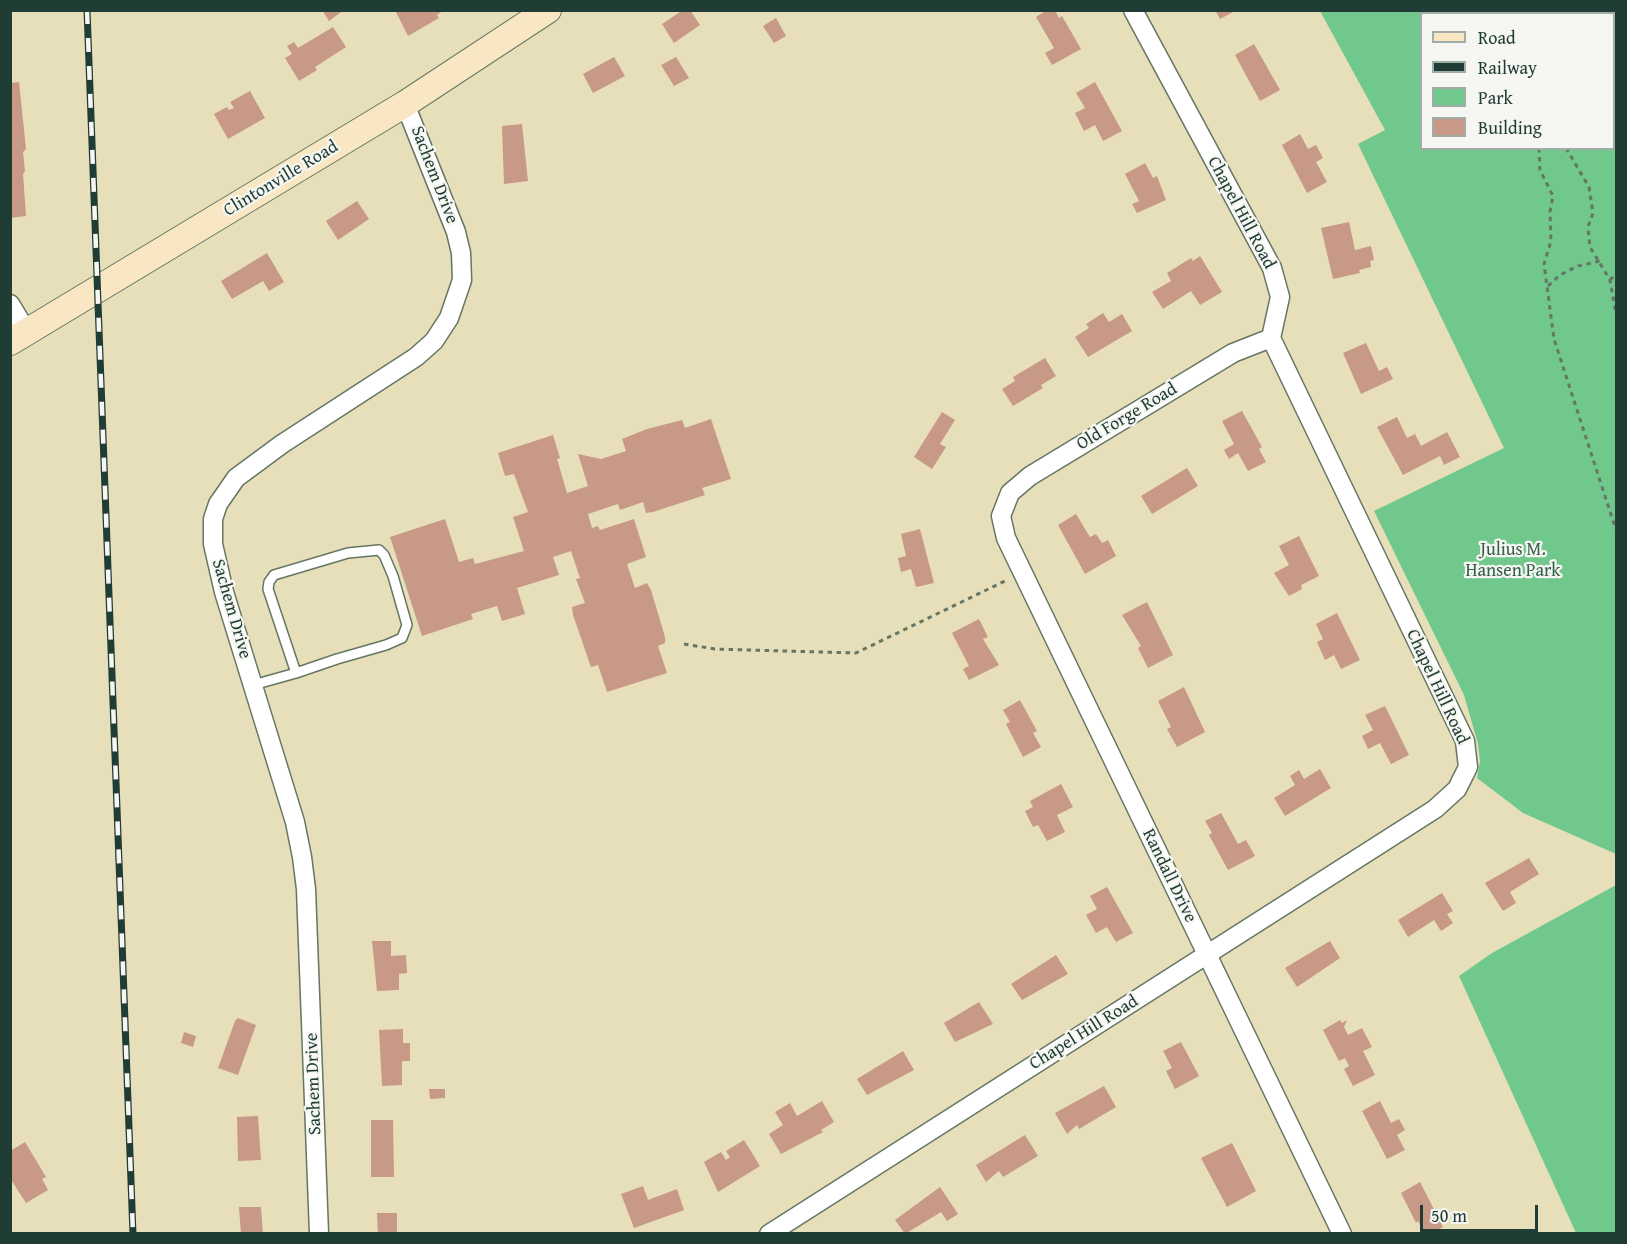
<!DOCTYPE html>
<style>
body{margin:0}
#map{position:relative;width:1627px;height:1244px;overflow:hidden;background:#e7dfba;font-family:"Gentium Book Plus",serif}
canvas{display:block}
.frame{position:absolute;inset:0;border:12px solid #1f3d34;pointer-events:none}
.legend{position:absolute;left:1420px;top:12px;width:195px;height:138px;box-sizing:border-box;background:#f6f6f2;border:2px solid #a0aca6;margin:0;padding:8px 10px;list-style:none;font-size:18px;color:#1f3d34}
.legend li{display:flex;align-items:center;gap:12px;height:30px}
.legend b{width:30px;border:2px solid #a0aca6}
.scale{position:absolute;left:1420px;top:1205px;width:118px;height:27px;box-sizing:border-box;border:3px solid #1f3d34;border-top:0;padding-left:8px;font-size:18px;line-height:21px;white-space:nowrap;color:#1f3d34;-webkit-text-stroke:4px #f6f6f2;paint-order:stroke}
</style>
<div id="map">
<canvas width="1627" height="1244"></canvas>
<div class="frame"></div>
<ul class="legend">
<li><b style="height:8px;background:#f9e7c3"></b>Road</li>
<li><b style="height:8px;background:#1f3d34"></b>Railway</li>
<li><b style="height:16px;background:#71c88d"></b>Park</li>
<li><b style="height:16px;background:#c79986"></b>Building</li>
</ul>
<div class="scale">50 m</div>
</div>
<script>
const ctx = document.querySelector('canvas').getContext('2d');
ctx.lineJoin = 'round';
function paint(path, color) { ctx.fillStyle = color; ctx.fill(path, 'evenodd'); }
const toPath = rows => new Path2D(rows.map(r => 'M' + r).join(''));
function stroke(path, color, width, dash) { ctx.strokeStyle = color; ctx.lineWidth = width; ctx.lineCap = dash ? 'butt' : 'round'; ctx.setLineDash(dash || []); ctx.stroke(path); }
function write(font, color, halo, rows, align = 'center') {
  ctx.font = font + ' "Gentium Book Plus",serif'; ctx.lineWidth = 4.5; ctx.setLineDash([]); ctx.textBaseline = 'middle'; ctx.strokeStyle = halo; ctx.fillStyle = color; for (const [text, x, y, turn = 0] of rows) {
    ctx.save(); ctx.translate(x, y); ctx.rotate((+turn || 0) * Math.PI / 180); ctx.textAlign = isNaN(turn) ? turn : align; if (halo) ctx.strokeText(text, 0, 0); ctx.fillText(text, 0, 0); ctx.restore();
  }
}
const green = toPath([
 [1320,11,1616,11,1616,854,1523,813,1477,778,1480,761,1478,744,1464,695,1374,511,1504,448,1358,144,1385,130],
 [1422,14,1614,14,1614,148,1422,148],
 [1616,885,1616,1233,1576,1233,1459,976,1492,953]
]);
const building = toPath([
 [322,10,344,10,329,21],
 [395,10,444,10,437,15,439,18,408,36],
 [683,10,690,10,700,25,674,43,662,24],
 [1047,10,1055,10,1059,18,1062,16,1081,49,1052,65,1045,53,1054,48,1036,17],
 [1215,10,1237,10,1220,19],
 [776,18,786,36,774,43,763,26],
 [333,27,346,47,315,67,317,70,299,81,285,58,292,54,287,46,294,42,298,48],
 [1254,44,1280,90,1260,101,1235,55],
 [614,57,625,76,593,93,583,74],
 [676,57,689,78,674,86,661,65],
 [19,82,26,149,23,152,25,171,23,174,26,216,10,218,10,83],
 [1095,82,1122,131,1103,141,1095,125,1084,131,1075,113,1085,108,1076,93],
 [250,91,265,118,228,139,214,114,227,107,229,110,234,108,230,102],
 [522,124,528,181,504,184,502,126],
 [1300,134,1308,149,1316,145,1323,158,1316,162,1327,182,1307,193,1282,145],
 [1145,163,1153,178,1157,176,1166,200,1137,213,1132,204,1139,201,1125,174],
 [357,201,369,219,338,240,326,221],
 [1349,222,1355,250,1371,246,1374,260,1370,261,1371,267,1359,270,1360,273,1333,279,1321,228],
 [267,253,284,282,269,291,263,281,232,299,221,281],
 [1200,256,1222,292,1200,305,1191,291,1163,309,1152,292,1171,281,1167,273,1191,258,1193,261],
 [1103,313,1109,322,1122,314,1132,331,1088,357,1075,337,1089,328,1086,324],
 [1366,343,1379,371,1387,367,1393,379,1361,394,1343,353],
 [1045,358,1056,376,1041,385,1043,388,1013,406,1002,389,1015,381,1013,377],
 [1242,411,1262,447,1259,449,1266,462,1248,471,1238,453,1229,459,1224,450,1234,444,1222,421],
 [942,412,955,420,940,444,946,447,932,469,914,457],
 [1397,417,1407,438,1415,434,1421,446,1447,432,1460,457,1444,465,1440,456,1403,475,1377,427],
 [711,419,731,479,702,488,705,495,653,512,646,513,643,502,620,510,618,504,588,514,592,528,598,526,600,530,634,519,646,557,627,564,635,588,647,583,651,590,665,637,665,643,658,646,667,673,607,692,598,665,591,667,573,615,572,607,585,603,576,579,580,578,571,551,553,557,559,575,517,588,525,614,502,621,497,606,471,614,473,619,422,636,390,537,445,519,459,562,473,558,475,564,524,551,513,517,528,512,514,474,505,476,498,453,553,435,560,458,557,459,567,493,588,486,578,454,601,459,626,451,622,439,647,429,682,420,685,428],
 [1187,468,1198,486,1152,514,1141,496],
 [1076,514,1090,537,1096,534,1102,543,1108,540,1116,556,1085,574,1058,525],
 [920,529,934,583,916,587,911,569,901,572,898,558,906,556,901,534],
 [1299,536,1319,576,1301,585,1302,589,1289,596,1274,573,1289,565,1279,546],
 [1147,602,1173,655,1148,668,1138,648,1141,646,1122,615],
 [1337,613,1360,660,1341,669,1334,655,1325,660,1317,642,1323,639,1316,624],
 [979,619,988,637,983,639,999,665,969,680,963,669,969,666,952,633],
 [1184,687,1205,732,1177,747,1167,729,1171,727,1158,701],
 [1020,700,1037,731,1033,733,1041,747,1023,757,1006,724,1010,722,1003,710],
 [1385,706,1409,755,1391,764,1380,743,1368,749,1362,736,1373,730,1365,715],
 [1320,769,1331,788,1285,816,1274,798,1295,785,1290,776,1299,770,1304,779],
 [1061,784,1073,807,1057,815,1065,832,1047,841,1038,825,1033,827,1025,811,1033,807,1030,801],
 [1221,813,1238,844,1246,840,1255,856,1228,870,1209,835,1212,833,1205,821],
 [1529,858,1539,874,1510,892,1516,903,1503,911,1485,883],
 [1107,887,1133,933,1116,942,1107,927,1096,933,1086,915,1097,909,1090,896],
 [1442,893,1453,911,1447,914,1453,923,1441,931,1434,920,1408,937,1398,920],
 [372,941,391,941,391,956,406,955,407,973,399,974,399,990,377,991],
 [1330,941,1340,958,1297,987,1285,968],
 [1056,955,1068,974,1022,1000,1011,984],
 [979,1002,993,1024,955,1042,944,1023],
 [238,1018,256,1025,238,1075,218,1068,235,1021],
 [1340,1020,1342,1023,1347,1020,1344,1027,1348,1035,1362,1028,1372,1047,1363,1051,1375,1075,1353,1086,1344,1069,1349,1066,1345,1058,1339,1061,1323,1030],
 [403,1029,403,1043,410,1043,410,1061,402,1061,402,1085,382,1086,379,1030],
 [184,1032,196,1036,193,1047,181,1043],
 [1181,1042,1199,1076,1175,1089,1166,1071,1172,1068,1163,1051],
 [903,1051,914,1070,867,1095,857,1079],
 [1104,1086,1116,1107,1079,1129,1077,1125,1067,1134,1055,1113],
 [429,1089,445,1089,445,1098,430,1099],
 [822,1101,834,1122,821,1130,823,1132,781,1154,769,1134,783,1125,775,1112,790,1103,797,1116],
 [1380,1101,1391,1123,1399,1119,1405,1130,1397,1135,1405,1150,1387,1159,1362,1111],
 [258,1116,261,1160,238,1161,237,1117],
 [371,1120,393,1120,394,1177,371,1177],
 [1025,1135,1038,1156,1003,1177,999,1171,986,1182,976,1165],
 [744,1140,760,1166,718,1192,704,1162,721,1152,726,1160,730,1157,726,1151],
 [25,1142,46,1177,42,1179,48,1190,26,1203,10,1178,10,1151],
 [1232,1143,1256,1191,1227,1207,1201,1158],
 [1420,1182,1443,1227,1431,1234,1425,1234,1418,1221,1416,1223,1401,1193],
 [643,1186,648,1200,677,1189,684,1210,634,1228,621,1194],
 [940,1187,958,1214,947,1221,941,1212,905,1234,895,1220],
 [239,1207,261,1207,263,1234,241,1234],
 [377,1213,397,1213,397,1234,378,1234]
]);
const path = toPath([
 [1475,10,1475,14],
 [1507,10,1508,14],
 [1539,148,1540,170,1553,196,1550,212,1551,241,1544,264,1554,339,1616,530],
 [1566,148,1589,187,1593,213,1588,227,1590,247,1610,280,1616,314],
 [1610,280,1616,274],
 [1548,286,1560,275,1578,266,1600,261],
 [684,644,715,649,856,653,1005,581]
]);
const lane = toPath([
 [253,685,296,673,337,659,386,645,402,638,407,625,393,576,384,555,379,550,348,553,274,575,269,582,268,589,296,673]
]);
const street = toPath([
 [10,304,27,332],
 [1271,338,1233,353,1030,476,1010,493,1001,516,1006,538,1342,1234],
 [319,1234,306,889,302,857,295,822,224,592,213,544,213,519,218,504,236,478,282,444,416,357,434,341,449,318,462,280,461,253,456,232,405,104],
 [769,1234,1435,809,1457,789,1468,767,1465,741,1271,338,1280,297,1272,268,1133,10]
]);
const secondary = toPath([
 [10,342,405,104,548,10]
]);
const rail = toPath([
 [87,10,133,1234]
]);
const streetNames = [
 ["Sachem Drive",434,175,69],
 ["Clintonville Road",281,179,-31],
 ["Chapel Hill Road",1241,213,62],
 ["Old Forge Road",1127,417,-31],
 ["Sachem Drive",231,609,74],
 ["Chapel Hill Road",1437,687,65],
 ["Randall Drive",1169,876,64],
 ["Chapel Hill Road",1084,1033,-32],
 ["Sachem Drive",314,1084,-92]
];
const parkNames = [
 ["Julius M.",1513,550],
 ["Hansen Park",1513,571]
];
paint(green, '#71c88d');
paint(building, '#c79986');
stroke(lane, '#657663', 12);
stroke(street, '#657663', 21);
stroke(secondary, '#657663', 28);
stroke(path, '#657663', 3, [4.5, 4.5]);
stroke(lane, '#fff', 9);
stroke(street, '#fff', 18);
stroke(secondary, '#f9e7c3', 26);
stroke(rail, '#1f3d34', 7);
stroke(rail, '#f6f6f2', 4.5, [14]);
write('18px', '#1f3d34', '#f6f6f2', streetNames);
write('18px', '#34604a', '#f6f6f2', parkNames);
</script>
